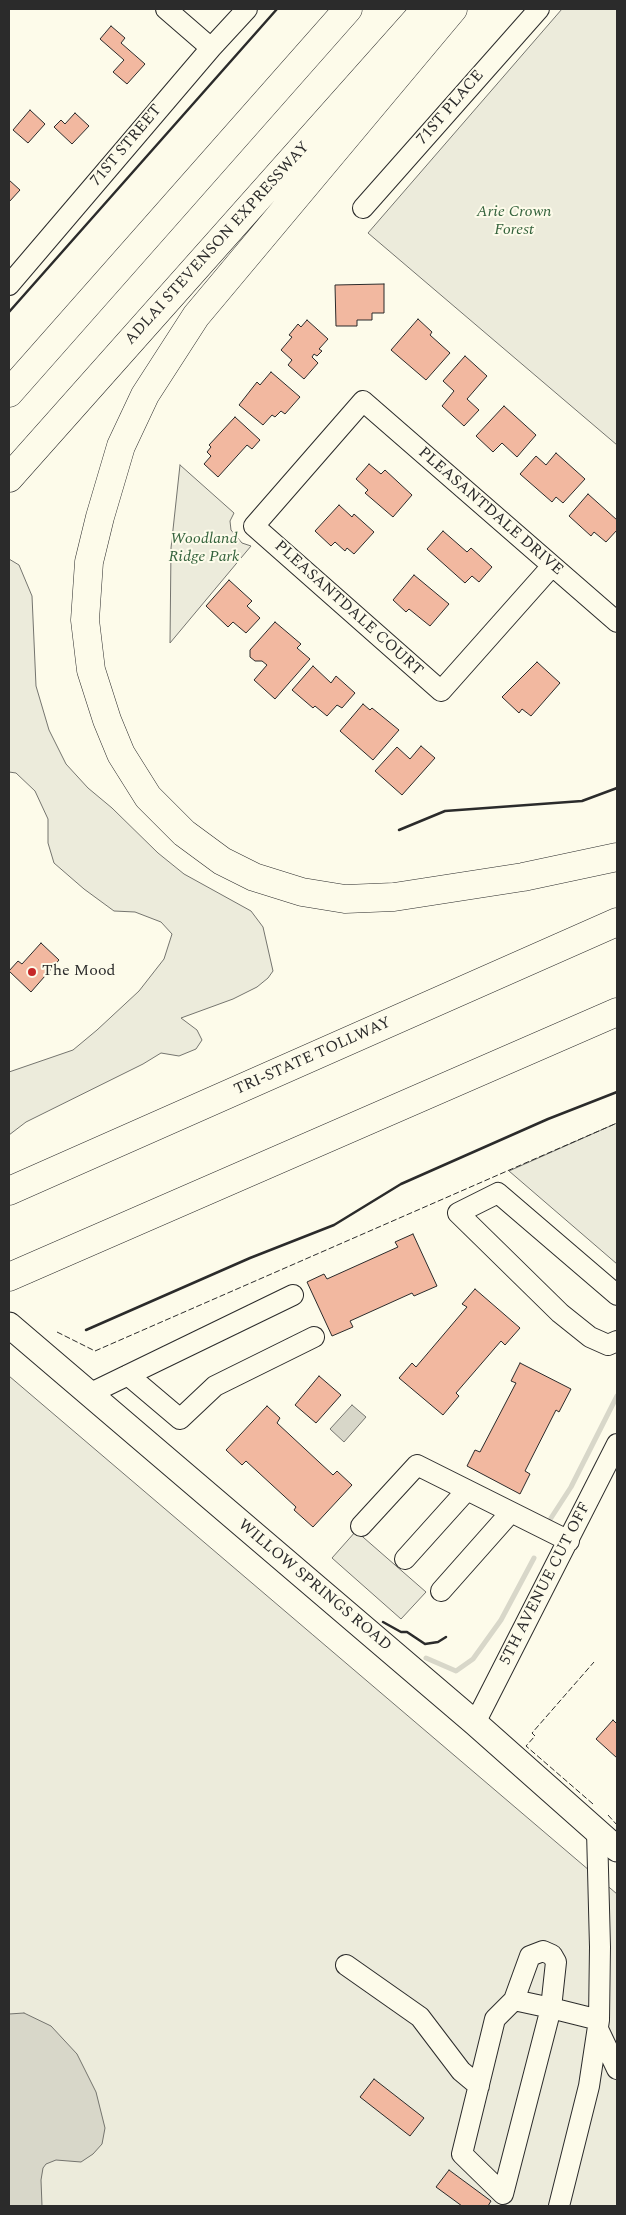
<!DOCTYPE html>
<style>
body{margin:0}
#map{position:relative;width:626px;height:2215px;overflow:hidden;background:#fdfbea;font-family:Spectral,serif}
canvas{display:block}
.frame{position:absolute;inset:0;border:10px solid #2b2b2b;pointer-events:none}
</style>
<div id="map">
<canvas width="626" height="2215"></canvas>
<div class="frame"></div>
</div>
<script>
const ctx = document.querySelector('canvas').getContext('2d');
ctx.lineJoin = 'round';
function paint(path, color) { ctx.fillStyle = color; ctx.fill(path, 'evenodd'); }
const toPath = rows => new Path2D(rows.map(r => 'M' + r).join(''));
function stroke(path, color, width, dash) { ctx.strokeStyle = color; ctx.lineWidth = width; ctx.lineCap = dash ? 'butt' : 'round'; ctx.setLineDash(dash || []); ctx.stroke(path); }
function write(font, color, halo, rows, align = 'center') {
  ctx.font = font + ' Spectral,serif'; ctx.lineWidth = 4; ctx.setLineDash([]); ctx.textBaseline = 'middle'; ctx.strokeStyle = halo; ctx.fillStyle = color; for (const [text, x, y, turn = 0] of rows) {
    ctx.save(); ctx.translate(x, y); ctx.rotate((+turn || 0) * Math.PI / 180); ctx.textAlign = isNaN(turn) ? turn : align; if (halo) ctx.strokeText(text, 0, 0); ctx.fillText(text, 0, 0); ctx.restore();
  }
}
const green = toPath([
 [562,9,617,9,617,445,368,233,562,9],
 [180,465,234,513,230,521,231,530,242,543,251,546,170,643,171,548,180,465],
 [9,559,19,565,32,596,36,686,49,730,66,764,88,788,112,808,158,853,184,874,251,911,263,927,273,971,268,978,257,987,233,999,181,1018,197,1030,202,1040,196,1049,179,1056,161,1053,143,1064,26,1122,9,1135,9,1072,73,1050,97,1030,139,991,164,959,172,934,161,922,135,912,114,911,84,889,54,863,48,843,48,819,35,791,16,773,9,772,9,559],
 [617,1123,617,1264,509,1171,617,1123],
 [9,1376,617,1894,617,2206,9,2206,9,1376],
 [356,1531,426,1592,401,1619,332,1558,356,1531]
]);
const water = toPath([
 [352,1405,366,1417,344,1442,330,1429,352,1405],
 [24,2013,51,2026,77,2054,96,2092,105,2128,102,2144,93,2154,81,2162,56,2160,46,2164,43,2168,41,2180,42,2206,9,2206,9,2014,24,2013]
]);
const stream = toPath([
 [551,1518,571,1487,617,1396],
 [426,1658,456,1671,473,1659,501,1620,534,1558]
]);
const building = toPath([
 [111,26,125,38,121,43,145,64,127,84,113,72,124,60,100,39,111,26],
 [30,110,45,124,28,143,13,130,30,110],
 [75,113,89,126,72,144,54,127,61,120,65,124,75,113],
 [9,180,20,190,9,202,9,180],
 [384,284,384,313,372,313,372,320,357,320,357,326,336,326,335,285,384,284],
 [418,319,432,332,430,335,450,353,426,380,391,350,418,319],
 [307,320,328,339,319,349,322,351,317,356,314,354,312,357,318,363,304,379,288,365,292,360,281,350,292,337,289,335,298,324,301,327,307,320],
 [465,356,487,376,467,399,479,410,464,426,442,406,454,391,443,381,465,356],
 [271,372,300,397,285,414,281,411,275,417,272,415,263,425,239,405,257,382,260,385,271,372],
 [504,406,536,435,517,457,502,443,493,452,476,436,504,406],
 [235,417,260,440,252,449,247,445,218,477,204,464,211,456,207,452,211,447,209,445,235,417],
 [556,453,585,479,563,503,556,497,552,502,520,474,536,456,546,465,556,453],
 [369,464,381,474,385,470,412,495,393,517,365,493,368,490,356,479,369,464],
 [588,494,617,520,617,530,606,542,594,532,591,536,569,516,588,494],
 [339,505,352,517,354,514,374,532,354,554,347,548,345,551,335,542,331,546,315,531,339,505],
 [443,531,467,552,471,548,492,567,479,582,472,576,465,583,427,549,443,531],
 [414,575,449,604,430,626,409,609,406,612,393,600,414,575],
 [229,580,252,601,247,606,260,618,246,633,233,622,228,627,206,606,229,580],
 [275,622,301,644,297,648,310,659,275,699,254,680,267,665,262,661,255,661,250,657,250,650,275,622],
 [537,662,560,683,531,716,522,709,519,713,502,697,537,662],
 [313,666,331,683,336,676,355,693,342,708,337,705,327,716,315,706,313,708,292,690,313,666],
 [363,704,370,710,372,708,399,730,373,760,340,731,363,704],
 [421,746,435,758,402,795,375,771,397,747,410,759,421,746],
 [41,943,59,960,31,992,9,971,18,961,22,964,41,943],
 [413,1234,437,1286,414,1296,412,1293,350,1321,353,1327,332,1336,307,1282,324,1274,327,1279,398,1247,395,1242,413,1234],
 [475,1289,520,1328,505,1345,501,1341,456,1393,459,1396,443,1415,399,1378,412,1363,416,1367,467,1307,462,1304,475,1289],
 [520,1363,571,1389,559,1412,556,1410,525,1471,530,1474,520,1494,467,1466,475,1450,480,1452,516,1383,511,1381,520,1363],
 [319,1376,341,1395,316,1423,295,1405,319,1376],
 [267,1406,280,1418,277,1423,333,1475,337,1471,352,1485,313,1527,294,1510,296,1507,246,1461,242,1465,226,1450,267,1406],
 [613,1720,617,1724,617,1758,596,1739,613,1720],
 [374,2079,424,2118,410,2136,360,2097,374,2079],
 [449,2170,491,2201,488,2206,462,2206,436,2187,449,2170]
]);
const minor = toPath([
 [166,9,211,48],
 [363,208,539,9],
 [9,285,211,48,247,9],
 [552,566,441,691,254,526,363,401,617,622],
 [617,1295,498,1193,458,1213,560,1313,590,1337,608,1345,617,1341],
 [128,1375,180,1419,215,1386,314,1337],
 [89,1394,293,1295],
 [361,1526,417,1465,569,1541],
 [405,1559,467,1490],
 [441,1591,511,1512],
 [475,1723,617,1444],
 [346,1965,420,2017,461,2071,479,2086],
 [514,2000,530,1956,543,1951,552,1955,556,1962,551,2008,503,2194,462,2154,495,2019,514,2000,551,2008,599,2020],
 [598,2029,617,2069],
 [559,2206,589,2086,599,2020,600,1947,597,1831]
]);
const major = toPath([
 [9,1325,475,1723,617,1849]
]);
const highway = toPath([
 [453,9,196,316,145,395,121,446,100,517,89,562,85,620,91,670,107,720,121,754,148,797,184,833,222,861,254,877,302,892,345,899,394,897,523,877,617,857],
 [9,393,348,9],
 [9,478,426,9],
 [9,1191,617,922],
 [9,1277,617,1012]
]);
const fence = toPath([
 [57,1332,95,1351,617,1123],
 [593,1804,526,1746,535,1736,532,1733,594,1662],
 [608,1815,617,1825]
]);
const wall = toPath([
 [9,312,277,9],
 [399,830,445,811,582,801,617,788],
 [86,1330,250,1258,334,1225,401,1184,548,1119,617,1092],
 [383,1622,401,1632,407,1632,425,1644,438,1642,446,1637]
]);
const markers = [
 [32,972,5,"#c62828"]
];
const streetNames = [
 ["71ST PLACE",451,108,-49],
 ["71ST STREET",127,146,-50],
 ["ADLAI STEVENSON EXPRESSWAY",218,244,-48],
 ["PLEASANTDALE DRIVE",490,512,41],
 ["PLEASANTDALE COURT",348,609,42],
 ["TRI-STATE TOLLWAY",313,1057,-24],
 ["5TH AVENUE CUT OFF",546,1584,-63],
 ["WILLOW SPRINGS ROAD",314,1586,40]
];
const parkNames = [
 ["Arie Crown",514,213],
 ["Forest",514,231],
 ["Woodland",204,540],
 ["Ridge Park",204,558]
];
const poiNames = [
 ["The Mood",42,972]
];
paint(green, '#ecebdb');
stroke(green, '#74746e', 1);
paint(water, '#d8d7c9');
stroke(water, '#74746e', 1);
stroke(stream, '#d8d7c9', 5);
paint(building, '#f2b8a0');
stroke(building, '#2b2b2b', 1);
stroke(minor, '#2b2b2b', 22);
stroke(major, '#2b2b2b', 27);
stroke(highway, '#2b2b2b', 29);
stroke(minor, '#fdfbea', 20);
stroke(major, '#fdfbea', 25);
stroke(highway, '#fdfbea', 28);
stroke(fence, '#2b2b2b', 1, [6, 2.5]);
stroke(wall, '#2b2b2b', 2.5);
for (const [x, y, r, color] of markers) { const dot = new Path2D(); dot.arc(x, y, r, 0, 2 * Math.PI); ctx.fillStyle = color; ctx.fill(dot); stroke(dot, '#fdfbea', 2); }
write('16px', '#2b2b2b', '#fdfbea', streetNames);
write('italic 16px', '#34623c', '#fdfbea', parkNames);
write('16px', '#2b2b2b', '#fdfbea', poiNames, 'left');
</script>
